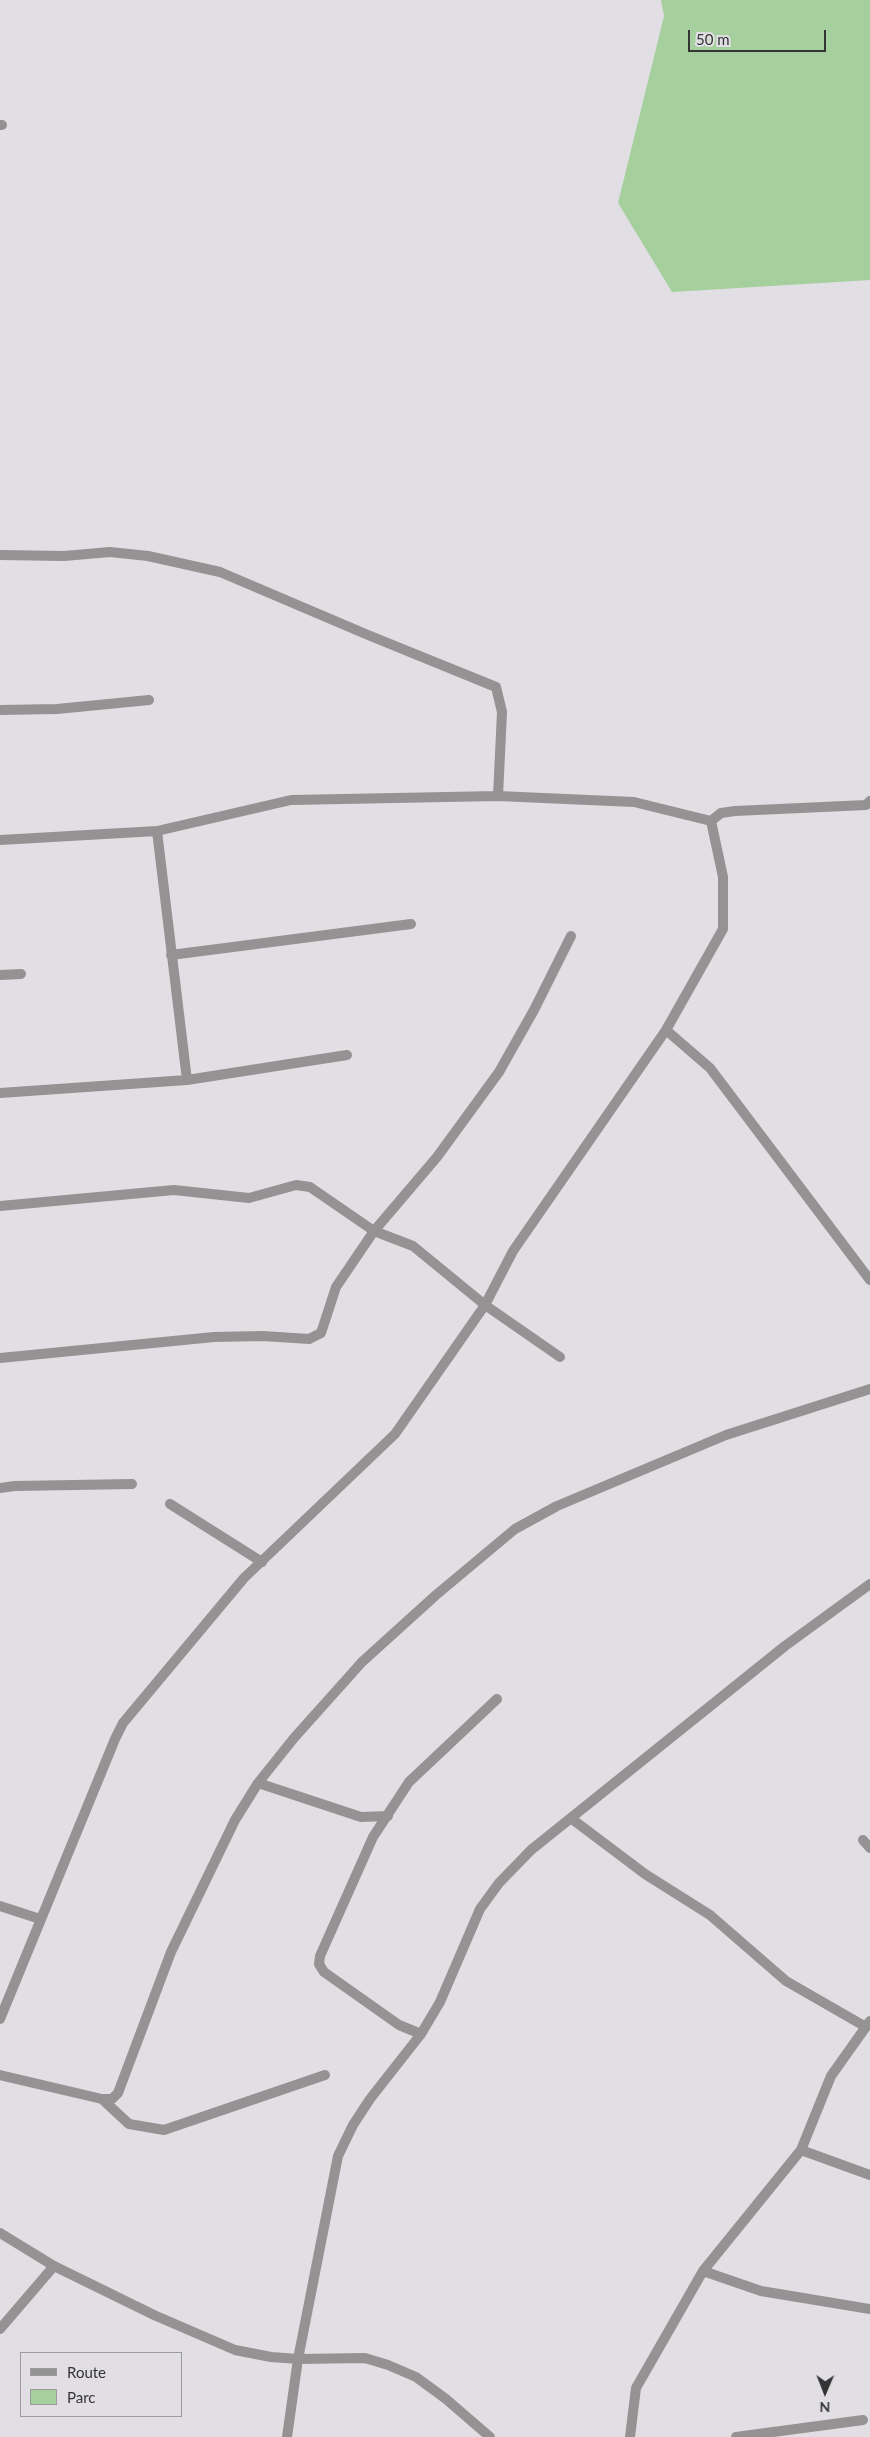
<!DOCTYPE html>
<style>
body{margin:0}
#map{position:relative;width:870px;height:2437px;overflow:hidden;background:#e1dfe3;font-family:Lato,sans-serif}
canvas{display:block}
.legend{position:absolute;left:20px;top:2352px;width:162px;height:65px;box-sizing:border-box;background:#e1dfe3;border:1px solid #9c9b9d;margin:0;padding:6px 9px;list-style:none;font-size:15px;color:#353435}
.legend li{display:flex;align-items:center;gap:10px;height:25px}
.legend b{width:25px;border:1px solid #9c9b9d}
.north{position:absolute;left:800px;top:2367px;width:50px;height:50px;-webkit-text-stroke:4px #e1dfe3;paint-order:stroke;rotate:181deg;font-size:14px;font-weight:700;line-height:20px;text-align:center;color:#353435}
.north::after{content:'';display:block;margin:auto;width:18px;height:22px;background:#353435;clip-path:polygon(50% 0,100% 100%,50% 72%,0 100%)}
.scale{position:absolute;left:688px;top:30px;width:138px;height:22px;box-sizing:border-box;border:2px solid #353435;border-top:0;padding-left:6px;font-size:15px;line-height:18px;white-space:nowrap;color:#353435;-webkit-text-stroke:4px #e1dfe3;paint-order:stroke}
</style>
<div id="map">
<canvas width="870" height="2437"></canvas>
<ul class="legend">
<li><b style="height:6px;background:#949292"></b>Route</li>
<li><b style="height:14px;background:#a6cf9e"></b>Parc</li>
</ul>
<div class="north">N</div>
<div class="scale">50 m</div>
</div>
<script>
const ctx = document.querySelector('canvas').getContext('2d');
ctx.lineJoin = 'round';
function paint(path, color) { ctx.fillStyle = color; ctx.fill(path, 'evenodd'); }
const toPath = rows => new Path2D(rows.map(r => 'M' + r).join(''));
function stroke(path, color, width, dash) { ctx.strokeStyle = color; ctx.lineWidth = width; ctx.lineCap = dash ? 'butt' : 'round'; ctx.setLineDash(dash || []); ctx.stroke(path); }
const green = toPath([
 [661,0,870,0,870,280,672,292,618,203,664,16]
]);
const street = toPath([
 [0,125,2,125],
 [0,555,64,556,110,552,148,556,220,572,368,635,496,687,502,712,498,796],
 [0,710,57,709,149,700],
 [711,821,721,813,735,811,866,805,870,801],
 [157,831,187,1080],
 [0,840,157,831,291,800,498,796,634,802,711,821],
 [171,955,411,924],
 [0,975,21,974],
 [666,1030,710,1068,870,1280],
 [0,1093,187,1080,347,1055],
 [0,1206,174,1190,249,1198,296,1185,310,1187,374,1231,413,1246,485,1305,560,1357],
 [0,1358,214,1337,263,1336,309,1339,321,1333,336,1287,374,1231,437,1157,499,1072,534,1010,571,936],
 [0,1488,15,1486,132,1484],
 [170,1504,262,1562],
 [258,1783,361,1817,388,1816],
 [572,1819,645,1874,710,1915,786,1981,866,2027],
 [863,1840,870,1848],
 [0,1906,40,1919],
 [0,2019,115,1739,123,1723,244,1578,395,1434,485,1305,513,1251,666,1030,723,929,723,877,711,821],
 [421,2034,399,2025,324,1972,319,1964,320,1956,373,1837,409,1782,497,1699],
 [0,2075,102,2099,112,2099,118,2093,171,1952,235,1820,258,1783,294,1738,362,1662,436,1595,515,1529,557,1506,726,1435,870,1389],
 [102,2099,129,2124,164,2130,325,2075],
 [801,2150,870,2175],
 [0,2233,54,2266,154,2315,235,2350,271,2357,298,2359,365,2358,388,2365,416,2377,446,2399,490,2437],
 [703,2271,761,2291,870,2309],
 [0,2329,54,2266],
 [287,2437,298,2359,338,2156,353,2125,370,2099,421,2034,440,2002,480,1909,499,1883,531,1850,785,1646,870,1584],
 [630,2437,636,2388,703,2271,801,2150,831,2076,870,2021],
 [736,2437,863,2420]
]);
paint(green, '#a6cf9e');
stroke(street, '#949292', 10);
</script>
